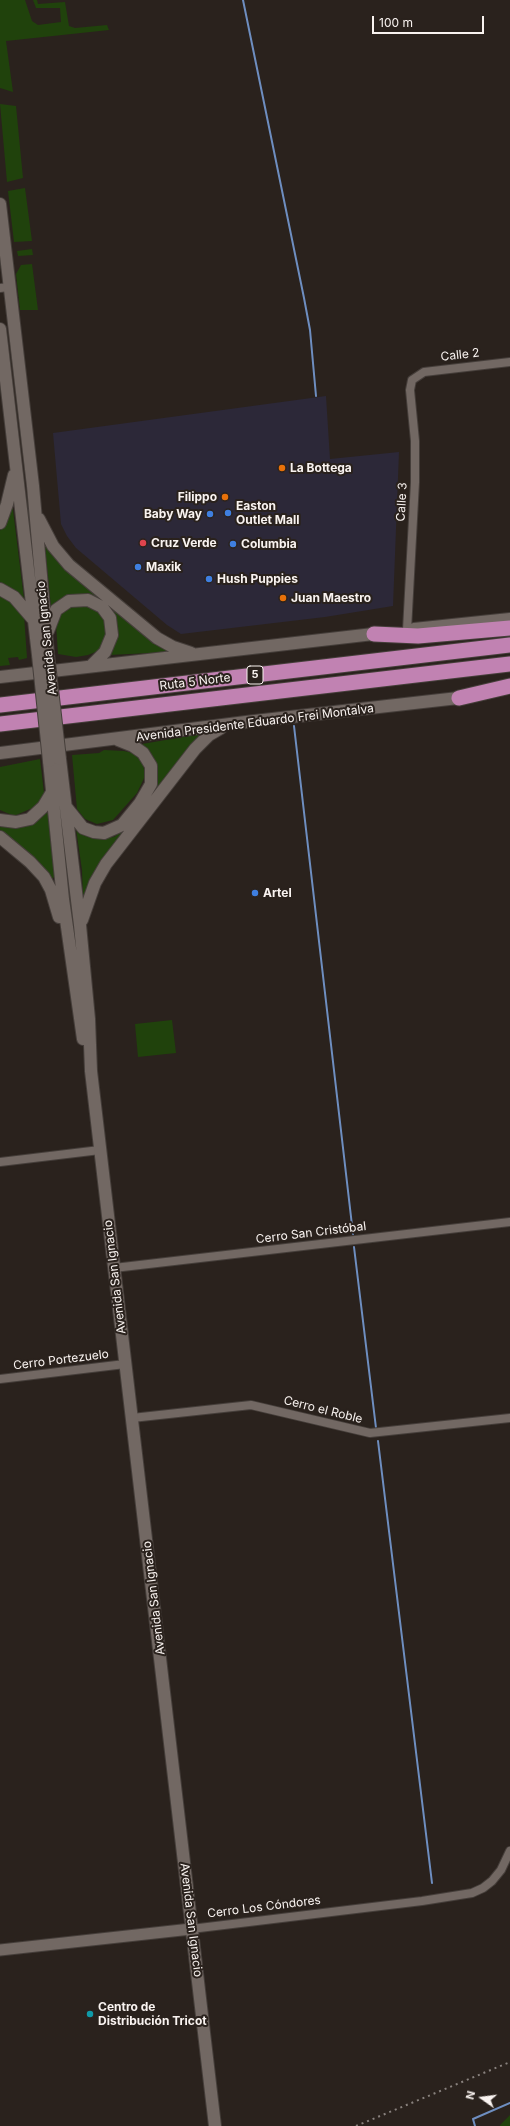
<!DOCTYPE html>
<meta charset="utf-8">
<style>
body{margin:0}
#map{position:relative;width:510px;height:2126px;overflow:hidden;background:#2a221d;font-family:Inter,sans-serif}
canvas{display:block}
.north{position:absolute;left:462px;top:2078px;width:40px;height:40px;-webkit-text-stroke:3px #2a221d;paint-order:stroke;rotate:284deg;font-size:11px;font-weight:700;line-height:16px;text-align:center;color:#f9f3f0}
.north::after{content:'';display:block;margin:auto;width:14px;height:18px;background:#f9f3f0;clip-path:polygon(50% 0,100% 100%,50% 72%,0 100%)}
.scale{position:absolute;left:372px;top:16px;width:112px;height:18px;box-sizing:border-box;border:2px solid #f9f3f0;border-top:0;padding-left:5px;font-size:12px;line-height:14px;white-space:nowrap;color:#f9f3f0;-webkit-text-stroke:3px #2a221d;paint-order:stroke}
</style>
<div id="map">
<canvas width="510" height="2126"></canvas>
<div class="north">N</div>
<div class="scale">100 m</div>
</div>
<script>
const ctx = document.querySelector('canvas').getContext('2d');
ctx.lineJoin = 'round';
function paint(path, color) { ctx.fillStyle = color; ctx.fill(path, 'evenodd'); }
const toPath = rows => new Path2D(rows.map(r => 'M' + r).join(''));
function stroke(path, color, width, dash) { ctx.strokeStyle = color; ctx.lineWidth = width; ctx.lineCap = dash ? 'butt' : 'round'; ctx.setLineDash(dash || []); ctx.stroke(path); }
function write(font, color, halo, rows, align = 'center') {
  ctx.font = font + ' Inter,sans-serif'; ctx.lineWidth = 4; ctx.setLineDash([]); ctx.textBaseline = 'middle'; ctx.strokeStyle = halo; ctx.fillStyle = color; for (const [text, x, y, turn = 0] of rows) {
    ctx.save(); ctx.translate(x, y); ctx.rotate((+turn || 0) * Math.PI / 180); ctx.textAlign = isNaN(turn) ? turn : align; if (halo) ctx.strokeText(text, 0, 0); ctx.fillText(text, 0, 0); ctx.restore();
  }
}
const commercial = toPath([
 [326,396,330,459,399,452,393,606,325,617,181,634,167,625,76,548,67,536,61,524,53,433]
]);
const green = toPath([
 [0,0,25,0,32,21,38,25,61,22,60,8,36,8,33,0,37,0,38,4,65,2,69,26,75,28,107,25,109,30,6,41,13,92,0,88],
 [0,104,16,106,23,178,7,182],
 [25,188,32,241,14,242,8,191],
 [32,249,33,255,18,256,17,251],
 [32,264,38,310,20,310,16,274,21,265],
 [12,502,24,599,16,591,0,584,0,531],
 [47,545,172,652,108,655,117,639,117,625,114,614,107,606,51,607,45,546],
 [0,593,9,598,24,615,27,658,19,660,18,657,8,658,10,665,0,666],
 [77,603,95,608,106,619,106,638,98,651,88,655,76,657,58,654,56,624,58,615,68,606],
 [206,733,86,891,83,897,82,870,76,829,82,833,102,838,114,837,127,827,156,787,158,767,155,760,149,750,142,744],
 [104,750,124,751,133,753,143,763,145,776,137,793,113,820,97,824,85,819,77,809,72,755,99,753],
 [40,759,44,793,34,810,30,809,14,816,0,810,0,767],
 [48,809,55,876,51,880,0,832,0,824,35,821],
 [172,1020,176,1053,138,1057,135,1024],
 [510,2115,510,2126,500,2126,500,2125]
]);
const stream = toPath([
 [243,0,304,298,310,330,316,396],
 [294,726,353,1234],
 [354,1247,376,1428],
 [378,1441,432,1883],
 [475,2126,473,2119,510,2103]
]);
const minor = toPath([
 [0,288,9,287],
 [407,630,415,482,415,441,410,390,412,380,424,372,510,362],
 [0,1162,100,1150],
 [114,1268,510,1222],
 [0,1379,125,1364],
 [132,1418,251,1405,370,1433,510,1418],
 [191,1929,422,1901,472,1893,483,1888,492,1881,501,1870,510,1851]
]);
const tertiary = toPath([
 [0,1950,191,1929]
]);
const secondary = toPath([
 [0,204,33,486,48,654],
 [0,329,38,655],
 [39,519,53,546,69,565,157,638,173,647,191,653],
 [0,523,7,504,14,475],
 [0,589,14,597,32,618],
 [414,629,510,619],
 [48,631,56,610,69,601,88,600,102,607,110,618,112,635,105,652,91,666],
 [0,677,382,633],
 [0,753,246,722,467,697],
 [60,759,80,925,89,1019,91,1071,215,2126],
 [49,761,63,899,83,1039],
 [67,808,83,828,94,832,104,833,122,825,140,803,151,784,151,766,143,753,133,746,118,740],
 [0,820,16,822,30,819,43,807,52,792],
 [0,837,30,862,44,877,51,890,59,917],
 [82,920,95,883,106,864,195,749,209,735,221,728]
]);
const motorway = toPath([
 [374,634,418,636,510,628],
 [459,698,510,686],
 [0,705,510,645],
 [0,724,510,664]
]);
const rail = toPath([
 [356,2126,510,2062]
]);
const secondaryBridge = toPath([
 [48,654,60,759],
 [38,655,49,761]
]);
const markers = [
 [282,468,4,"#e8710a"],
 [225,497,4,"#e8710a"],
 [228,513,4,"#3f7fe0"],
 [210,514,4,"#3f7fe0"],
 [143,543,4,"#e0444e"],
 [233,544,4,"#3f7fe0"],
 [138,567,4,"#3f7fe0"],
 [209,579,4,"#3f7fe0"],
 [283,598,4,"#e8710a"],
 [255,893,4,"#3f7fe0"],
 [90,2014,4,"#0f9aa8"]
];
const shields = [
 [255,675,16]
];
const shieldNames = [
 ["5",255,675]
];
const streetNames = [
 ["Calle 2",460,355,-6],
 ["Calle 3",402,502,-87],
 ["Avenida San Ignacio",47,638,-96],
 ["Ruta 5 Norte",195,682,-7],
 ["Avenida Presidente Eduardo Frei Montalva",255,723,-7],
 ["Cerro San Cristóbal",311,1233,-7],
 ["Avenida San Ignacio",115,1277,-97],
 ["Cerro Portezuelo",61,1360,-7],
 ["Cerro el Roble",323,1410,14],
 ["Avenida San Ignacio",154,1598,-97],
 ["Cerro Los Cóndores",264,1907,-7],
 ["Avenida San Ignacio",191,1920,83]
];
const poiNames = [
 ["La Bottega",290,468],
 ["Filippo",217,497,"right"],
 ["Easton",236,506],
 ["Outlet Mall",236,520],
 ["Baby Way",202,514,"right"],
 ["Cruz Verde",151,543],
 ["Columbia",241,544],
 ["Maxik",146,567],
 ["Hush Puppies",217,579],
 ["Juan Maestro",291,598],
 ["Artel",263,893],
 ["Centro de",98,2007],
 ["Distribución Tricot",98,2021]
];
paint(commercial, '#2c2838');
paint(green, '#20420c');
stroke(stream, '#6e8ec0', 2);
stroke(minor, '#453e3a', 10);
stroke(tertiary, '#453e3a', 13);
stroke(secondary, '#453e3a', 14);
stroke(motorway, '#453e3a', 17);
stroke(minor, '#726863', 8);
stroke(tertiary, '#726863', 11);
stroke(secondary, '#726863', 12);
stroke(motorway, '#c182b2', 15);
stroke(rail, '#89827e', 2, [2, 4]);
stroke(secondaryBridge, '#453e3a', 14, []);
stroke(secondaryBridge, '#726863', 12);
for (const [x, y, r, color] of markers) { const dot = new Path2D(); dot.arc(x, y, r, 0, 2 * Math.PI); ctx.fillStyle = color; ctx.fill(dot); stroke(dot, '#2a221d', 1.5); }
for (const [x, y, w] of shields) { const box = new Path2D(); box.roundRect(x - w / 2, y - 9, w, 18, 3); ctx.fillStyle = '#2a221d'; ctx.fill(box); stroke(box, '#f9f3f0', 1); }
write('bold 11px', '#f9f3f0', null, shieldNames);
write('12px', '#f9f3f0', '#2a221d', streetNames);
write('bold 12px', '#f9f3f0', '#2a221d', poiNames, 'left');
</script>
